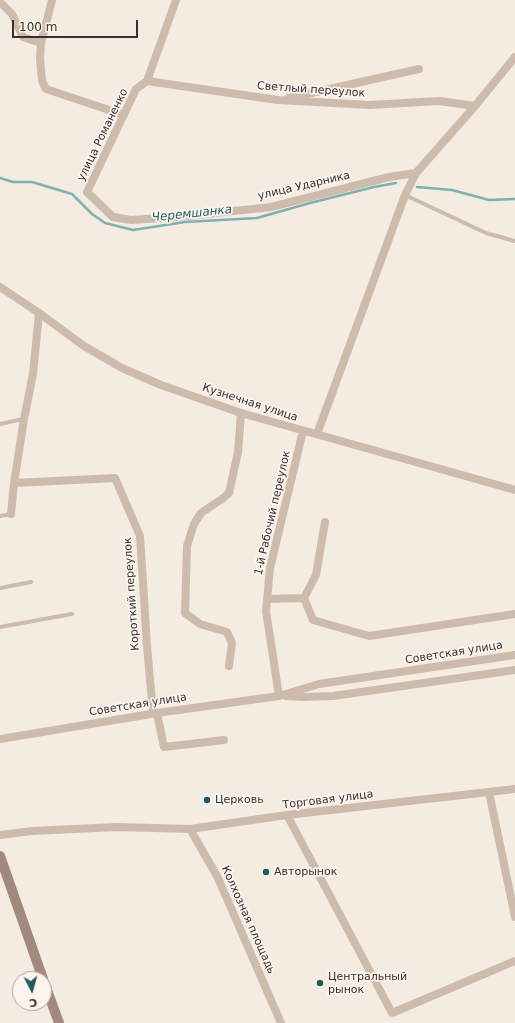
<!DOCTYPE html>
<meta charset="utf-8">
<style>
body{margin:0}
#map{position:relative;width:515px;height:1023px;overflow:hidden;background:#f4ebe1;font-family:"DejaVu Sans",sans-serif}
canvas{display:block}
.north{position:absolute;left:12px;top:971px;width:40px;height:40px;box-sizing:border-box;background:#fbf5ee;border:1px solid #aea6a0;border-radius:50%;rotate:174deg;font-size:11px;font-weight:700;line-height:16px;text-align:center;color:#3b302b}
.north::after{content:'';display:block;margin:auto;width:14px;height:18px;background:#1f5a5e;clip-path:polygon(50% 0,100% 100%,50% 72%,0 100%)}
.scale{position:absolute;left:12px;top:20px;width:126px;height:18px;box-sizing:border-box;border:2px solid #3b302b;border-top:0;padding-left:5px;font-size:12px;line-height:14px;white-space:nowrap;color:#3b302b;-webkit-text-stroke:3px #fbf5ee;paint-order:stroke}
</style>
<div id="map">
<canvas width="515" height="1023"></canvas>
<div class="north">С</div>
<div class="scale">100 m</div>
</div>
<script>
const ctx = document.querySelector('canvas').getContext('2d');
ctx.lineJoin = 'round';
const toPath = rows => new Path2D(rows.map(r => 'M' + r).join(''));
function stroke(path, color, width, dash) { ctx.strokeStyle = color; ctx.lineWidth = width; ctx.lineCap = dash ? 'butt' : 'round'; ctx.setLineDash(dash || []); ctx.stroke(path); }
function write(font, color, halo, rows, align = 'center') {
  ctx.font = font + ' "DejaVu Sans",sans-serif'; ctx.lineWidth = 3.5; ctx.setLineDash([]); ctx.textBaseline = 'middle'; ctx.strokeStyle = halo; ctx.fillStyle = color; for (const [text, x, y, turn = 0] of rows) {
    ctx.save(); ctx.translate(x, y); ctx.rotate((+turn || 0) * Math.PI / 180); ctx.textAlign = isNaN(turn) ? turn : align; if (halo) ctx.strokeText(text, 0, 0); ctx.fillText(text, 0, 0); ctx.restore();
  }
}
const stream = toPath([
 [0,178,13,182,32,182,72,194,92,214,105,223,133,230,185,222,257,218,310,203,374,187,396,183],
 [417,187,452,190,489,200,515,199]
]);
const service = toPath([
 [405,195,486,233,515,241],
 [0,424,23,419],
 [0,516,11,514],
 [0,588,31,582],
 [0,627,72,614]
]);
const minor = toPath([
 [52,0,41,43,40,58,42,81,46,89,124,115],
 [176,0,147,81,136,89,87,192,113,217,131,220,178,217,271,207,389,177,416,173],
 [0,2,12,14,23,37,41,43],
 [147,81,278,100,370,105,439,101,475,106],
 [289,98,419,69],
 [0,287,39,313,84,346,122,368,161,385,241,413,515,490],
 [317,434,405,195,416,173,475,106,515,57],
 [14,483,115,478,140,536,147,646,153,713],
 [11,514,14,483,24,419,33,374,39,313],
 [304,598,316,575,325,522],
 [267,599,304,598,313,620,369,636,515,614],
 [229,666,232,643,227,632,200,624,185,613,187,546,194,524,201,513,222,499,229,493,238,452,241,413],
 [279,696,266,611,270,568,303,431],
 [286,696,303,697,333,696,515,670],
 [157,713,164,747,224,740],
 [0,739,157,713,279,696,319,684,515,655],
 [489,792,515,917],
 [287,815,392,1013,515,961],
 [190,829,218,878,281,1023],
 [0,835,32,831,117,827,190,829,287,815,515,789]
]);
const secondary = toPath([
 [0,856,43,979],
 [44,982,59,1023]
]);
const markers = [
 [207,800,4,"#1f5a5e"],
 [266,872,4,"#1f5a5e"],
 [320,983,4,"#1f5a5e"]
];
const streetNames = [
 ["Светлый переулок",311,90,4],
 ["улица Романенко",103,135,-64],
 ["улица Ударника",304,186,-13],
 ["Кузнечная улица",250,403,18],
 ["1-й Рабочий переулок",273,513,-77],
 ["Короткий переулок",132,594,-94],
 ["Советская улица",454,653,-9],
 ["Советская улица",138,705,-9],
 ["Торговая улица",328,800,-7],
 ["Колхозная площадь",248,920,66]
];
const poiNames = [
 ["Церковь",215,800],
 ["Авторынок",274,872],
 ["Центральный",328,977],
 ["рынок",328,990]
];
const waterNames = [
 ["Черемшанка",192,214,-6]
];
stroke(stream, '#7fb0b2', 2.5);
stroke(service, '#cdbbac', 4);
stroke(minor, '#cdbbac', 8);
stroke(secondary, '#a18a7d', 10);
for (const [x, y, r, color] of markers) { const dot = new Path2D(); dot.arc(x, y, r, 0, 2 * Math.PI); ctx.fillStyle = color; ctx.fill(dot); stroke(dot, '#fbf5ee', 1.5); }
write('11px', '#3b302b', '#fbf5ee', streetNames);
write('11px', '#3b302b', '#fbf5ee', poiNames, 'left');
write('italic 12px', '#1f5a5e', '#fbf5ee', waterNames);
</script>
